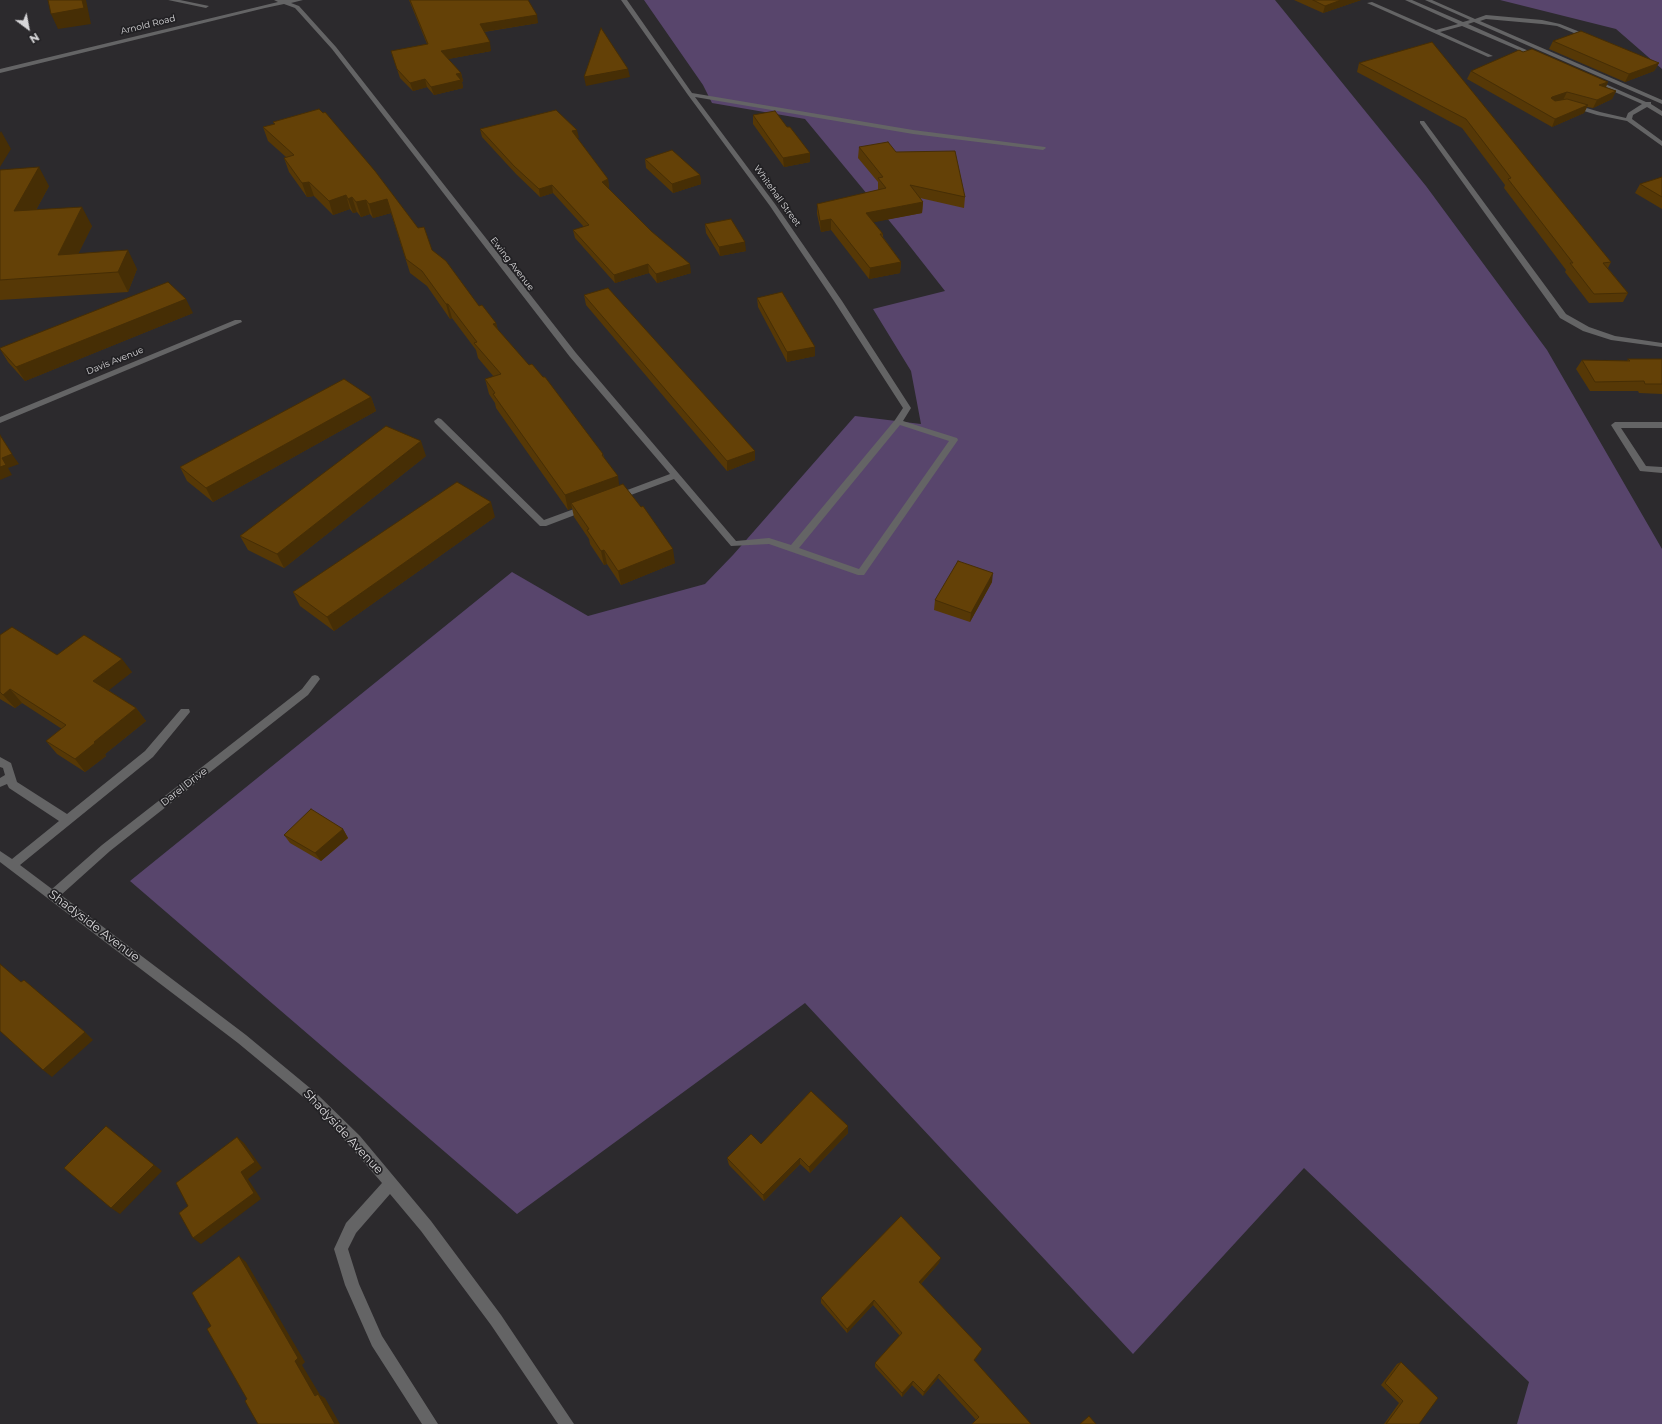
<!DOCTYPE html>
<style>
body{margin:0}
#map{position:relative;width:1662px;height:1424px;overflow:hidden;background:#2c2a2d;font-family:Montserrat,sans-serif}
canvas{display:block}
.north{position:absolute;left:8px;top:8px;width:40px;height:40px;-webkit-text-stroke:3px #222124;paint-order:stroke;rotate:148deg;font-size:11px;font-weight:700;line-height:16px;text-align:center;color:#d8d7d9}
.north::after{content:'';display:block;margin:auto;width:14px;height:18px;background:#d8d7d9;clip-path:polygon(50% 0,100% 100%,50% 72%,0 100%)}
</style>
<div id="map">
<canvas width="1662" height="1424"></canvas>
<div class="north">N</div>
</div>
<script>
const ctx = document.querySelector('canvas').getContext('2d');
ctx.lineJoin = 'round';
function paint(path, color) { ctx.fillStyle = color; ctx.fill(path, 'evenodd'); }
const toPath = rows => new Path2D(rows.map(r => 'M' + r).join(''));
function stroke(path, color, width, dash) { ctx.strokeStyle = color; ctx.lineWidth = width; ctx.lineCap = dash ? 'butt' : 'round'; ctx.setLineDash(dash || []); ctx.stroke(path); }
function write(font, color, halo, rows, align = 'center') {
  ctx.font = font + ' Montserrat,sans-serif'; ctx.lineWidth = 3.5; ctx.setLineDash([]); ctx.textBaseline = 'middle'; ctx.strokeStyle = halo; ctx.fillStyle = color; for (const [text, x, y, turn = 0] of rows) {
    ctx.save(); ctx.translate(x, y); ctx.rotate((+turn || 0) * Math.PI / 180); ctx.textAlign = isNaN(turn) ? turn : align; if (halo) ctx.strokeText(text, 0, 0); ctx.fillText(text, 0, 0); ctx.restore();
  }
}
const green = toPath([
 [644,0,1275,0,1426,186,1547,350,1662,549,1662,1424,1517,1424,1529,1382,1304,1168,1133,1354,805,1003,517,1214,130,881,512,572,588,616,705,584,733,555,855,416,921,424,911,371,873,309,945,291,901,235,805,119,712,103,703,85],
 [1500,0,1662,0,1662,69,1616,29]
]);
const minor = toPath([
 [168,0,180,0,209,6,206,8,168,0],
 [274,0,303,0,291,3,299,6,336,47,576,353,736,541,769,538,791,545,895,420,903,408,834,301,770,206,688,95,621,0,627,0,692,93,913,130,1045,147,1046,148,1043,150,913,134,695,97,775,204,842,301,911,408,903,421,957,438,958,440,864,575,858,575,769,544,731,546,674,479,620,499,614,499,613,497,614,495,670,474,570,357,332,49,295,8,284,4,265,8,0,73,0,69,278,2,274,0],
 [900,425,949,441,859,569,799,548,900,425],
 [1405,0,1412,0,1463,22,1470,20,1425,0,1432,0,1475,19,1486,15,1542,20,1560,24,1590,36,1590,38,1586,38,1557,26,1542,24,1486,19,1480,21,1662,100,1662,104,1474,22,1468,24,1540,56,1535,57,1462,26,1440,32,1493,56,1488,57,1367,3,1372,2,1436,30,1458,24,1405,0],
 [1594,79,1646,102,1651,102,1651,104,1662,111,1662,116,1647,107,1633,115,1632,119,1662,141,1662,146,1627,121,1597,115,1571,107,1570,106,1573,104,1600,112,1626,118,1628,113,1642,104,1592,82,1592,80,1594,79],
 [1420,121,1424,121,1566,314,1589,327,1615,336,1662,343,1662,347,1611,340,1583,331,1560,318,1420,123,1420,121],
 [235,320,241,320,242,322,0,423,0,417,235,320],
 [438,418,441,419,544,520,585,505,589,508,588,510,546,526,540,526,435,423,434,421,438,418],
 [1615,422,1662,422,1662,428,1621,428,1646,466,1662,467,1662,473,1640,471,1611,425,1615,422],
 [315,675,318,676,320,679,308,695,110,851,61,895,246,1035,316,1093,360,1136,431,1221,501,1315,574,1424,558,1424,491,1325,421,1231,390,1194,356,1233,348,1249,359,1284,382,1336,438,1424,422,1424,372,1346,345,1285,334,1249,346,1223,382,1183,350,1146,308,1101,238,1043,0,862,0,851,12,859,59,821,9,788,7,784,0,787,0,778,5,775,3,768,0,767,0,757,11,763,17,782,67,814,145,751,181,709,189,709,190,712,153,757,20,865,52,889,102,845,302,689,312,676,315,675]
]);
const wall = toPath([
 [409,0,528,0,538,23,484,32,491,51,448,59,461,73,463,81,462,82,463,88,434,95,427,87,413,91,400,78,391,51,427,44],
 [1294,0,1361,0,1323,13],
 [1553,41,1659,63,1654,71,1625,82,1549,49],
 [1432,42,1611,262,1608,268,1628,293,1623,302,1589,303,1565,272,1566,270,1504,188,1505,185,1462,128,1357,72,1359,63],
 [1471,71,1606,87,1616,91,1612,99,1593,108,1587,107,1584,113,1552,127,1467,79],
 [319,109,432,250,479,306,496,323,498,330,603,454,604,457,619,486,675,563,621,585,607,564,604,565,590,544,589,539,574,517,572,508,568,510,496,408,495,403,489,394,485,379,494,377,478,358,476,350,452,318,450,319,427,286,410,273,391,213,373,218,370,214,361,217,357,212,353,213,350,209,333,215,314,196,307,197,289,172,284,158,286,157,268,141,263,127,274,124,273,122],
 [753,115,810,153,810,162,784,167,753,124],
 [480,129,579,138,577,138,608,179,609,188,608,188,691,273,657,283,649,273,615,283,575,238,573,230,584,227,553,193,540,197,516,174,482,137],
 [859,147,896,152,965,197,964,208,920,198,923,202,922,213,873,222,883,234,883,237,901,262,900,273,869,279,831,230,821,232,817,214,817,204,878,190,878,182,858,158],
 [645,159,700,175,701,184,673,193,646,168],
 [0,170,49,186,36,210,92,226,78,254,137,269,128,292,0,300],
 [1662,177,1662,209,1635,193,1640,184],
 [705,224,746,251,720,256,706,233],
 [584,295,755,451,755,460,727,471,586,305],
 [757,298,815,356,787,362,758,307],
 [193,313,25,381,8,362,0,349],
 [1628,359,1662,359,1662,394,1639,393,1638,391,1590,391,1576,369,1582,360,1627,361],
 [371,397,376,411,213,502,187,481,180,467],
 [426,456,284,568,248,550,240,536],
 [495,517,334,631,300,606,293,592],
 [992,582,970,622,934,610,935,600],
 [0,635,57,655,132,672,108,690,136,708,146,721,105,754,106,756,85,772,57,754,46,741,62,729,22,703,15,708,0,699],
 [343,829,348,838,321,861,290,843,284,835],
 [848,1126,848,1133,810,1173,800,1164,764,1201,729,1165,727,1158,761,1144],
 [939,1263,921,1284,982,1349,980,1353,974,1360,1031,1424,976,1420,938,1378,923,1396,912,1385,902,1397,875,1367,875,1363,900,1336,873,1305,847,1333,821,1303,821,1298],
 [1401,1362,1419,1424,1384,1424,1399,1403,1381,1385,1397,1364]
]);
const shadedWall = toPath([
 [82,0,86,0,91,24,58,29,51,14],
 [1341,0,1361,0,1323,13,1325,6],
 [537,15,538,23,482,32,480,24],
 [490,42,491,51,443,60,441,51],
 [1659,63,1654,71,1625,82,1629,74],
 [628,69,630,77,586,86,584,77],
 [461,73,463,81,462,82,463,88,434,95,431,87,456,74],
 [425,79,427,87,413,91,410,83],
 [1608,82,1605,90,1599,85],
 [1616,91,1612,99,1593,108,1597,100],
 [1567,92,1563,100,1548,106,1552,97],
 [1588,105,1584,113,1552,127,1555,119],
 [577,130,579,138,573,139,572,131],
 [1,131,11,149,0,167,0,133],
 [810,153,810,162,784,167,783,158],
 [39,167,49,186,25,230,14,211],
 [700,175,701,184,673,193,672,184],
 [608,179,609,188,603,190,602,182],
 [309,182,314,196,307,197,302,183],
 [552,185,553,193,540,197,539,189],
 [346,195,350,209,333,215,329,201],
 [352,197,357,212,353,213,348,199],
 [387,199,391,213,373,218,369,204],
 [366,200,370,214,361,217,356,202],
 [923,202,922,213,865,224,866,213],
 [82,207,92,226,68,274,58,255],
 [831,219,831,230,821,232,820,221],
 [745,242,746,251,720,256,719,247],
 [128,250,137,269,128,292,118,272],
 [901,262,900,273,869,279,870,268],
 [648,264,649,273,615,283,614,275],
 [690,264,691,273,657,283,656,274],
 [186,299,193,313,25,381,16,367],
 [446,304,448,304,452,318,450,319],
 [496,323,500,338,493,324],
 [815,347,815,356,787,362,787,352],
 [371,397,376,411,213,502,206,488],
 [421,441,426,456,284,568,277,554],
 [755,451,755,460,727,471,727,461],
 [12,454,19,464,8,468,12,475,0,480,0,467,2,458],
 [618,476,620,491,571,503,572,508,568,510,565,495],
 [491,502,495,517,334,631,327,617],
 [673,549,675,563,621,585,618,571],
 [604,550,607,564,604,565,601,551],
 [993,573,992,582,970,622,971,613],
 [122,659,132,672,103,695,93,681],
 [10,689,22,703,15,708,3,695],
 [136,708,146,721,105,754,106,756,85,772,75,759,94,742],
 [343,829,348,838,321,861,315,853],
 [85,1032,93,1040,52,1077,43,1070],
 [848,1126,848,1133,810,1173,809,1167],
 [114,1133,162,1171,120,1214,111,1208],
 [237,1137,244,1143,262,1168,248,1179,261,1199,201,1244,193,1238,241,1172],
 [800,1158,800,1164,764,1201,763,1195],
 [239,1256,246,1262,305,1362,302,1365,320,1395,325,1398,340,1424,335,1424,315,1396,295,1361],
 [941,1258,939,1263,918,1287,919,1282],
 [874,1300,873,1305,847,1333,847,1329],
 [982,1349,980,1353,972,1364,974,1360],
 [939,1374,938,1378,923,1396,924,1392],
 [913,1381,912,1385,902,1397,902,1393]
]);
const building = toPath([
 [48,0,82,0,84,8,51,14,48,0],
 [410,0,528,0,537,15,480,24,490,42,441,51,461,73,456,74,461,80,431,87,425,79,410,83,397,69,391,51,428,44,410,0],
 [1313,0,1341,0,1325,6,1313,0],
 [601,28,628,69,584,77,601,28],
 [1581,31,1659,63,1629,74,1553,41,1581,31],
 [1432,42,1611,262,1603,263,1628,293,1594,294,1570,263,1573,263,1508,179,1511,178,1466,119,1359,63,1432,42],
 [1532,49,1608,82,1599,85,1616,91,1597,100,1567,92,1552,97,1551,98,1555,101,1567,99,1588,105,1555,119,1471,71,1519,50,1523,52,1532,49],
 [319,109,323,113,325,112,375,171,418,228,424,227,432,250,446,261,479,306,482,305,496,323,493,324,529,365,532,364,543,377,545,377,603,454,602,455,618,476,565,495,493,394,495,393,485,379,501,374,474,343,477,342,448,304,446,304,422,271,406,259,387,199,369,204,366,200,356,202,352,197,348,199,346,195,329,201,309,182,302,183,284,158,294,155,263,127,275,124,273,122,319,109],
 [556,110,577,130,572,131,608,179,602,182,651,231,690,264,656,274,648,264,614,275,573,230,589,225,552,185,539,189,514,166,480,129,556,110],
 [775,111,787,127,790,127,810,153,783,158,753,115,775,111],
 [888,142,896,152,955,151,965,197,910,185,923,202,866,213,883,234,880,234,901,262,870,268,831,219,820,221,817,204,886,188,878,178,883,177,859,147,888,142],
 [672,150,700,175,672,184,645,159,672,150],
 [39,167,14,211,82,207,58,255,128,250,118,272,0,280,0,170,39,167],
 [1662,177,1662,197,1640,184,1662,177],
 [731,219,745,242,719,247,705,224,731,219],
 [168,282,186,299,16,367,0,349,0,348,168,282],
 [608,288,755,451,727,461,584,295,608,288],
 [782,292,815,347,787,352,757,298,782,292],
 [1628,359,1662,359,1662,384,1645,384,1644,381,1595,382,1582,360,1630,361,1628,359],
 [344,379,371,397,206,488,180,467,344,379],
 [386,426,421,441,277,554,240,536,386,426],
 [0,435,12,454,2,458,6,465,0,467,0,435],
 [457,482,491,502,327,617,293,592,457,482],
 [623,484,641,507,643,506,673,549,618,571,604,550,601,551,587,530,589,529,571,503,623,484],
 [958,561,993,573,971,613,935,600,958,561],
 [12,627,57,655,84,635,122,659,93,681,136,708,94,742,95,743,75,759,46,741,66,725,10,689,3,695,0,692,0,635,12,627],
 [311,809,343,829,315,853,284,835,311,809],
 [0,964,21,982,24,980,85,1032,43,1070,0,1031,0,964],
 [811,1091,848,1126,809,1167,800,1158,763,1195,727,1158,751,1134,761,1144,811,1091],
 [106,1126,154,1165,111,1208,64,1168,106,1126],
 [237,1137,255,1162,241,1172,254,1193,193,1238,179,1213,188,1206,176,1183,237,1137],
 [901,1216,941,1258,919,1282,982,1349,974,1360,1031,1424,972,1424,979,1417,939,1374,924,1392,913,1381,902,1393,875,1363,902,1333,874,1300,847,1329,821,1298,901,1216],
 [239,1256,298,1358,295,1361,315,1396,318,1394,335,1424,258,1424,245,1401,247,1399,207,1329,211,1326,192,1293,239,1256],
 [1401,1362,1438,1398,1419,1424,1386,1424,1403,1401,1385,1383,1401,1362],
 [1089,1416,1096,1424,1080,1424,1089,1416]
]);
const farStreetnames = [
 ["Arnold Road",148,25,-14],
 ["Whitehall Street",777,196,54],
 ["Ewing Avenue",512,264,52],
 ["Davis Avenue",115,361,-22]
];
const streetNames = [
 ["Darel Drive",184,787,-38]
];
const nearStreetnames = [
 ["Shadyside Avenue",94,926,37],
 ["Shadyside Avenue",343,1132,47]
];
paint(green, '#58456c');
paint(minor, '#646465');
paint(wall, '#563806');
paint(shadedWall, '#462e05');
paint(building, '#644107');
stroke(building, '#462e05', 1);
write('9px', '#d8d7d9', '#222124', farStreetnames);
write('10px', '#d8d7d9', '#222124', streetNames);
write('12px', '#d8d7d9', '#222124', nearStreetnames);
</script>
